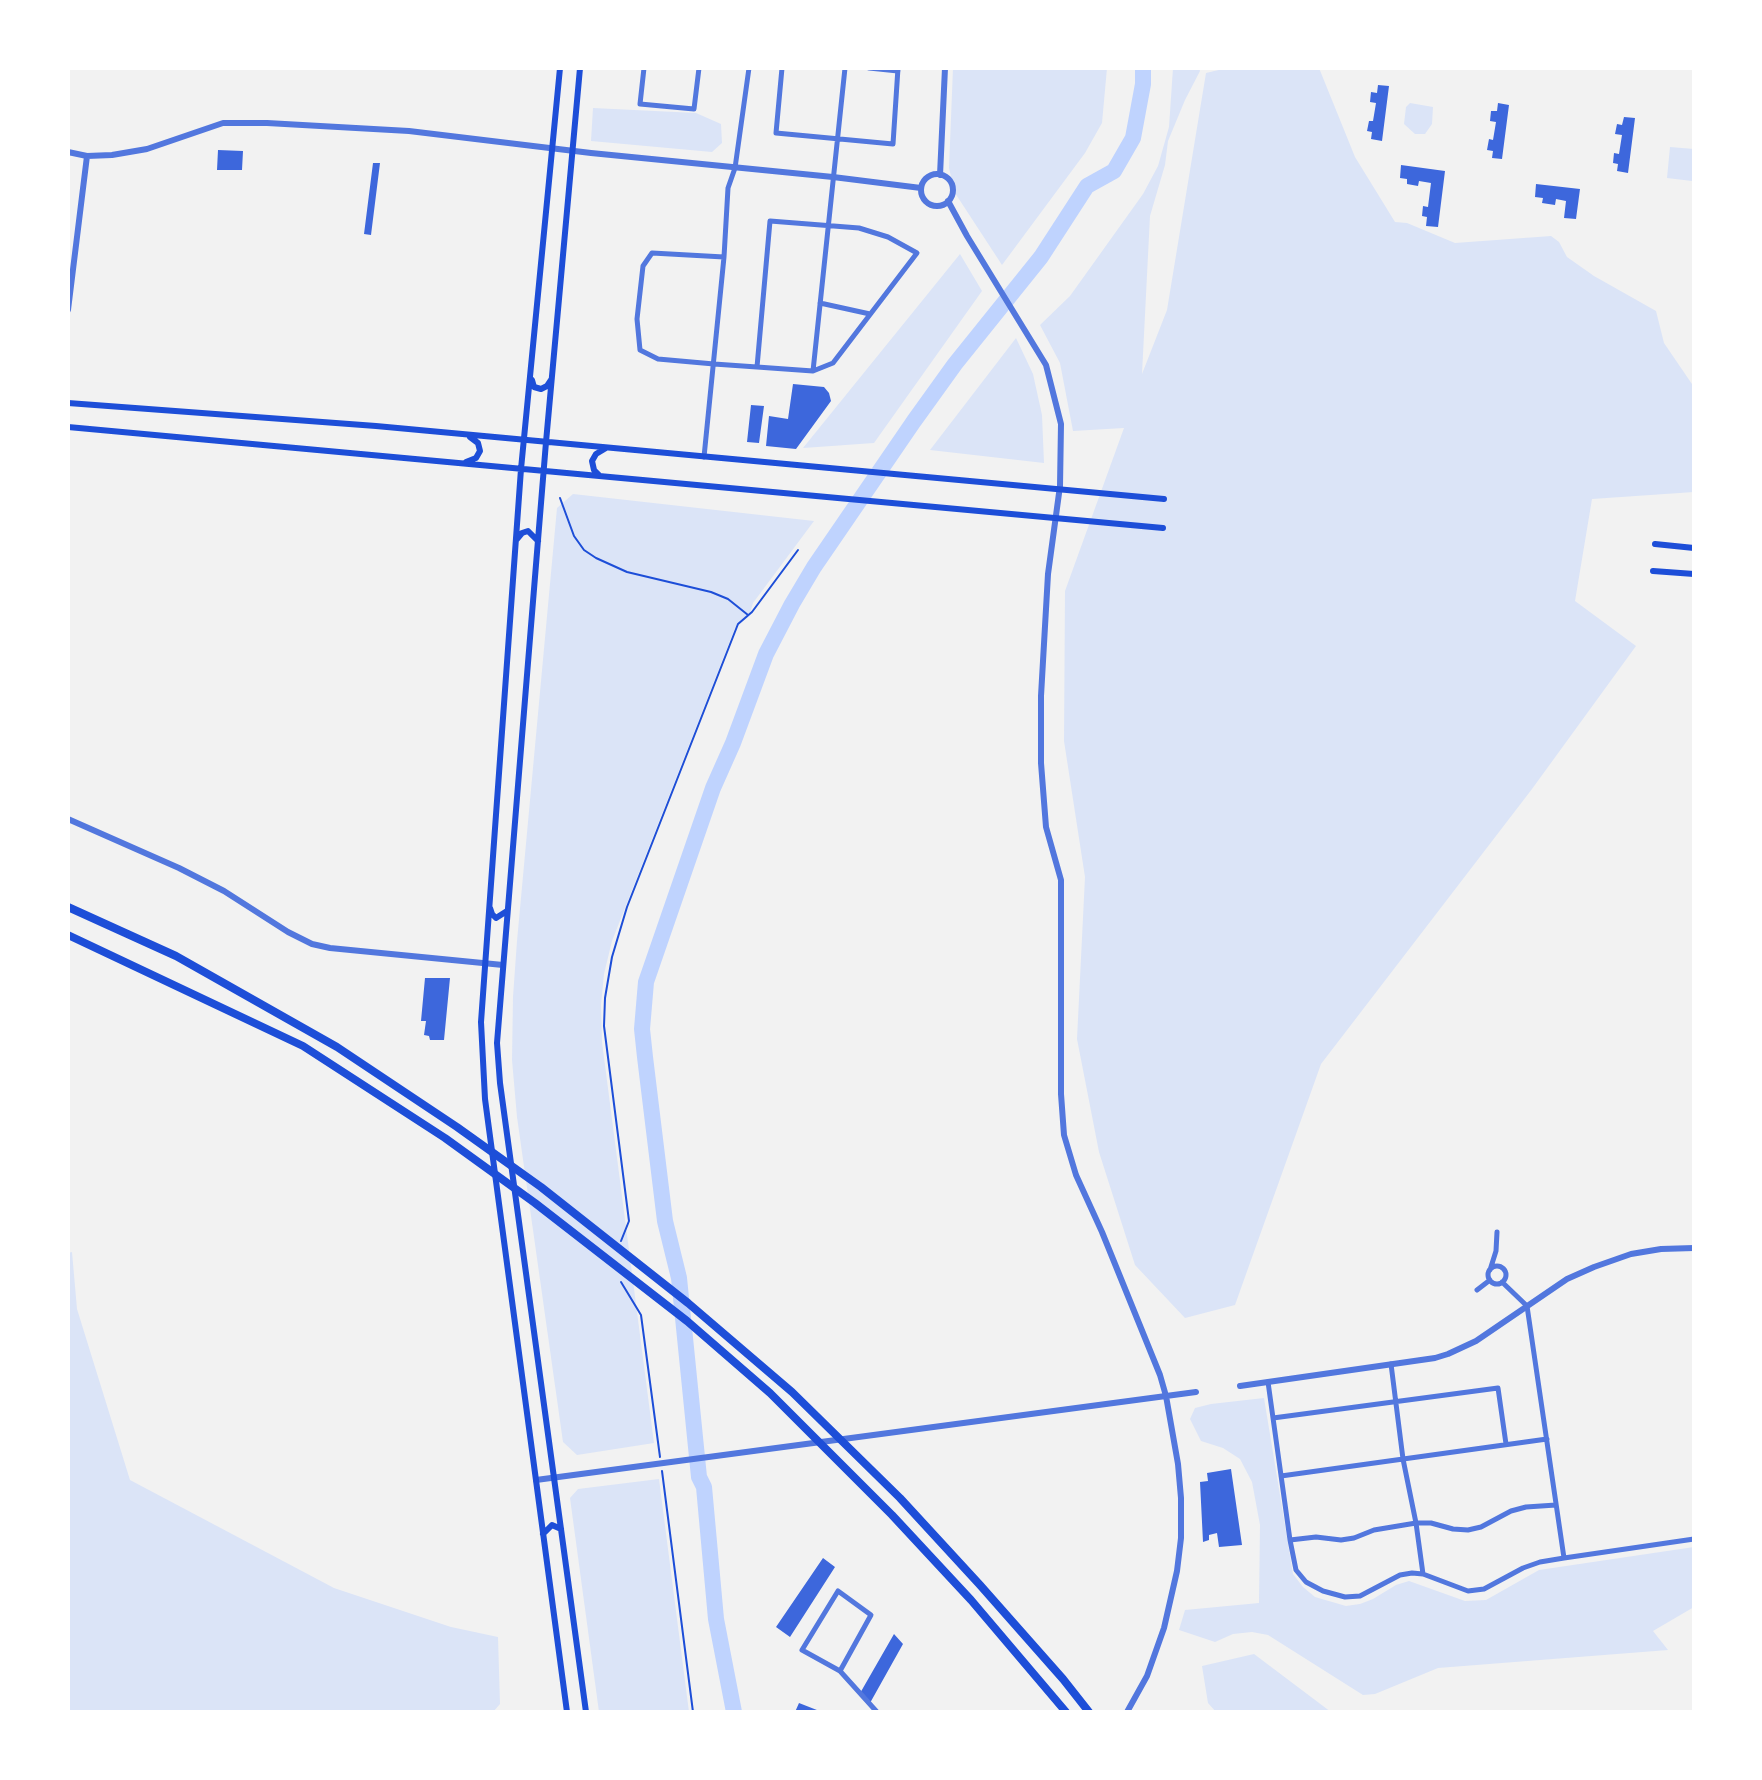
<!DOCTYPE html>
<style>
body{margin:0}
#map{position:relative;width:1762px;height:1780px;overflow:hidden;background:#f2f2f2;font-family:Literata,serif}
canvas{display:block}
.frame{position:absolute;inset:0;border:70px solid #fff;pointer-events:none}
</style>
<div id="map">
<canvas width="1762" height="1780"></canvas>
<div class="frame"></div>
</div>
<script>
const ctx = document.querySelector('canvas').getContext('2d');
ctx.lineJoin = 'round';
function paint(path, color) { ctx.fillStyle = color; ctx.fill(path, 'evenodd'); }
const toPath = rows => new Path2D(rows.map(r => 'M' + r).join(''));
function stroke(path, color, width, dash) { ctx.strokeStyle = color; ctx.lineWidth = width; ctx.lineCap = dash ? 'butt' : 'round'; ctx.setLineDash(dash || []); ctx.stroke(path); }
const green = toPath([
 [953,68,1107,68,1102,123,1085,153,1002,265,955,193,949,168],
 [1173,68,1199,68,1200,71,1185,100,1168,141,1165,165,1150,216,1142,374,1167,310,1206,73,1227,68,1319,68,1355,157,1395,222,1407,223,1455,243,1551,236,1559,242,1567,257,1594,276,1656,311,1664,343,1694,387,1694,492,1592,499,1575,601,1636,646,1532,789,1321,1064,1235,1305,1185,1318,1135,1265,1099,1152,1077,1039,1085,877,1064,741,1065,591,1124,428,1073,431,1060,363,1040,325,1070,296,1143,194,1158,166,1169,127],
 [1410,103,1433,107,1432,124,1425,134,1415,134,1404,124,1406,107],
 [593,108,696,113,721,124,722,143,712,152,591,141],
 [1670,147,1694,149,1692,181,1667,178],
 [960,254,982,291,874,443,803,448],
 [1016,338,1033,374,1042,415,1044,463,930,450],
 [573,494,814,521,753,603,749,616,735,628,612,941,604,974,601,1005,602,1042,654,1443,577,1455,563,1442,517,1117,512,1060,513,997,517,941,557,508],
 [72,1252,77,1309,130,1480,334,1588,451,1627,498,1637,500,1704,493,1712,68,1712,68,1253],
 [1264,1398,1293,1574,1303,1587,1315,1597,1346,1606,1360,1604,1373,1599,1396,1585,1409,1581,1465,1601,1486,1600,1539,1570,1694,1547,1694,1607,1653,1631,1668,1650,1438,1668,1375,1694,1363,1695,1268,1635,1252,1632,1233,1634,1215,1642,1179,1630,1185,1610,1259,1603,1260,1525,1252,1482,1240,1459,1223,1448,1201,1441,1190,1419,1195,1408,1211,1404],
 [659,1479,689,1712,599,1712,570,1498,578,1489],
 [1254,1654,1331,1712,1216,1712,1208,1703,1202,1666]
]);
const river = toPath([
 [734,1712,716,1619,704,1487,699,1477,679,1278,665,1221,645,1057,642,1029,646,982,713,788,733,743,766,654,792,604,814,567,914,421,955,364,1041,257,1087,186,1114,171,1133,138,1143,84,1143,68]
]);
const building = toPath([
 [1378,85,1389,86,1382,141,1371,139,1372,132,1367,131,1369,121,1373,121,1376,103,1370,102,1371,92,1377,93],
 [1498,103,1509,105,1502,159,1492,158,1493,151,1487,150,1489,139,1493,140,1496,122,1490,121,1491,111,1497,111],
 [1624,117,1635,118,1628,173,1617,171,1618,164,1613,163,1614,153,1619,154,1622,135,1615,134,1617,124,1622,125],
 [218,150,243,151,242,170,217,170],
 [373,163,380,163,371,235,364,234],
 [1401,165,1445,171,1438,227,1426,226,1427,217,1422,216,1423,206,1428,207,1431,183,1419,181,1418,186,1407,184,1407,179,1400,178],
 [1536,184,1580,189,1576,219,1564,218,1566,201,1556,199,1555,205,1542,203,1543,198,1535,197],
 [793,384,824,387,829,393,831,401,796,449,766,446,769,416,788,419],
 [751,405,764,406,759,443,747,442],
 [425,978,450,978,444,1040,430,1040,429,1036,424,1035,426,1021,421,1021],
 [1231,1469,1242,1545,1219,1547,1217,1533,1209,1535,1209,1540,1203,1542,1200,1482,1208,1481,1207,1473],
 [823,1558,835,1567,790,1637,776,1627],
 [894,1634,903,1644,870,1703,859,1695],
 [799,1703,822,1712,795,1712]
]);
const path = toPath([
 [560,498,574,536,584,550,596,558,627,572,711,592,728,599,748,615],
 [621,1241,629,1221,604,1026,605,998,612,957,627,907,738,624,752,612,798,550],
 [621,1282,641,1315,660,1457],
 [662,1471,693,1712]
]);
const minor = toPath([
 [644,68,640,104,694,109,699,68],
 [782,68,776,133,893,144,898,68],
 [869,68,898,71],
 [724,257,652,253,643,266,637,319,640,350,658,359,714,364,757,367,813,371,833,363,917,253,888,237,859,228,770,221,757,367],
 [820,303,870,314],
 [813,371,845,68],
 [704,457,724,257,728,188,735,168,749,68],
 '1488 1275a9 9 0 1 1 18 0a9 9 0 1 1-18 0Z',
 [1490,1270,1496,1251,1497,1232],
 [1502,1282,1527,1306,1564,1558,1694,1539],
 [1477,1290,1490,1280],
 [1391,1364,1403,1459,1416,1523,1431,1523,1453,1529,1468,1530,1481,1527,1511,1511,1526,1507,1556,1505],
 [1268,1382,1290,1540,1316,1537,1341,1540,1354,1538,1374,1530,1416,1523,1423,1574,1468,1591,1484,1589,1523,1568,1540,1562,1564,1558],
 [1273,1418,1498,1388,1506,1444],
 [1281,1476,1547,1439],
 [1290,1540,1296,1570,1306,1582,1323,1591,1345,1597,1360,1596,1400,1575,1412,1573,1423,1574],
 [840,1671,871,1615,838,1591,802,1650,840,1671,877,1712]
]);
const tertiary = toPath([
 [68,152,87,156,112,155,147,149,223,123,267,123,409,131,591,153,833,177,921,188],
 '921 190a16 16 0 1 1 32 0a16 16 0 1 1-32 0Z',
 [940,175,945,68],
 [948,201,967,236,1046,365,1061,424,1060,486,1048,574,1041,696,1041,763,1046,827,1061,880,1061,1094,1064,1135,1076,1175,1102,1232,1160,1375,1166,1396,1178,1464,1181,1498,1181,1538,1177,1571,1164,1628,1147,1676,1127,1712],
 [68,310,87,156],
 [68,819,179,868,224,891,288,932,312,944,330,948,503,965],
 [1240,1386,1435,1358,1448,1354,1476,1341,1567,1279,1594,1267,1631,1254,1661,1249,1694,1248],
 [536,1480,1196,1392]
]);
const secondary = toPath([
 [560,68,521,469,481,1022,485,1099,567,1712],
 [580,68,546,442,497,1043,500,1083,586,1712],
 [532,380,534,387,541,389,547,386,551,380],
 [68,403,376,426,1164,499],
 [68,427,1163,528],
 [466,462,476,458,480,451,478,443,470,437],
 [599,475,594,470,592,461,596,454,606,448],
 [517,539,522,533,528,531,538,541],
 [1655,544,1694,548],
 [1653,571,1694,574],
 [490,908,492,914,496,918,507,911],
 [543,1534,552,1525,561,1529]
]);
const motorway = toPath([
 [68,907,176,956,337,1047,457,1127,541,1187,688,1303,792,1392,900,1498,980,1585,1063,1679,1089,1712],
 [68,935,303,1046,445,1138,535,1203,687,1321,770,1393,892,1515,971,1600,1066,1712]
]);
paint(green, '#dbe4f7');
stroke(river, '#bfd3fe', 16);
paint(building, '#3d67dc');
stroke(path, '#1d4ed8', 2);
stroke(minor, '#5277de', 5);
stroke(tertiary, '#5277de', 6);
stroke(secondary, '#1d4ed8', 6);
stroke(motorway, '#1d4ed8', 8);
</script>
